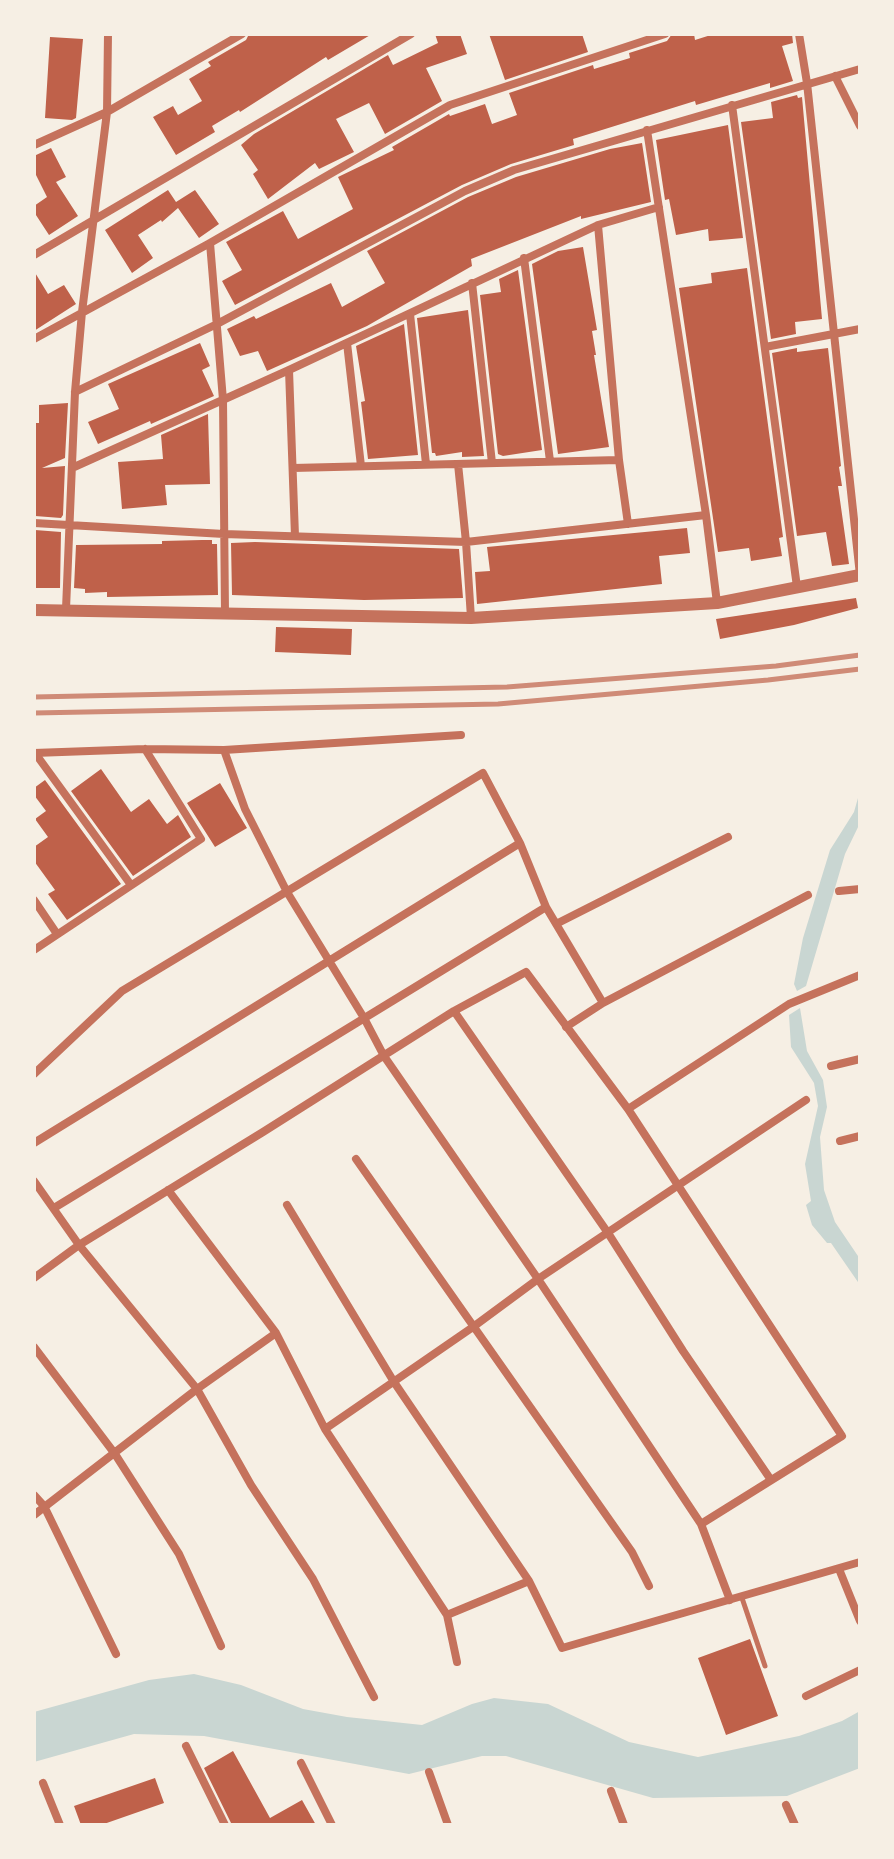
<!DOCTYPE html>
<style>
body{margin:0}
#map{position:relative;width:894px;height:1859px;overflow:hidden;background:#f6efe4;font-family:"PT Serif",serif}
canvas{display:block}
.frame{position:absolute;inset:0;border:36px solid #f6efe4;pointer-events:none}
</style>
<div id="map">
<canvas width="894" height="1859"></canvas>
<div class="frame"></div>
</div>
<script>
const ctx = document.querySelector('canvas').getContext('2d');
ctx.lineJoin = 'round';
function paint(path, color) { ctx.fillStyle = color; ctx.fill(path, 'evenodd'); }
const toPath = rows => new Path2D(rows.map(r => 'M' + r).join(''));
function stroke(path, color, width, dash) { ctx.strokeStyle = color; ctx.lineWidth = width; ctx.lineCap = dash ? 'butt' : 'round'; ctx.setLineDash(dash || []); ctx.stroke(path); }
const water = toPath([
 [860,791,860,823,845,854,806,986,797,991,794,984,803,938,830,850,854,812],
 [800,1008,807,1051,823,1080,827,1107,820,1137,824,1190,835,1222,860,1259,860,1285,831,1243,827,1243,812,1225,806,1205,811,1201,805,1164,818,1106,814,1083,791,1047,789,1015],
 [194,1674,241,1685,303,1709,347,1717,422,1725,472,1704,494,1698,548,1704,629,1742,698,1757,799,1736,842,1721,860,1711,860,1768,787,1796,653,1798,506,1756,482,1756,409,1774,204,1736,134,1734,34,1762,34,1712,149,1680]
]);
const building = toPath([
 [249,34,372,34,328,60,326,57,240,112,239,110,212,126,215,132,176,155,153,117,173,106,178,115,202,101,189,79,211,66,208,62,246,40],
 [435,34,460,34,467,54,426,68,442,101,385,134,369,103,336,119,354,152,319,169,315,163,268,199,253,174,258,170,241,145,254,134,388,55,393,65,438,43],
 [489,34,582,34,588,52,505,80],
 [672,34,694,34,695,40,714,34,792,34,793,43,782,46,793,81,770,88,770,83,696,105,695,101,573,139,574,145,511,164,462,185,235,305,222,281,242,270,226,242,283,211,298,239,353,209,338,177,394,150,392,147,449,114,450,116,485,104,492,124,517,115,509,93,593,65,594,69,630,58,629,53,667,41],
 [50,37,83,39,76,118,72,120,45,118],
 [797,95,798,98,802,97,822,319,795,322,796,334,771,339,741,122,773,118,771,102],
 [728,125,743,238,709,241,708,229,676,235,669,199,665,200,656,140],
 [642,143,651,202,581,219,581,216,471,259,472,266,367,326,267,371,258,351,240,356,227,329,254,316,256,319,331,283,342,307,385,283,367,251,468,197,516,177,610,149],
 [51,148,66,177,56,182,78,216,49,235,34,212,34,206,47,197,34,171,34,156],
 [168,190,176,202,195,190,219,224,199,238,178,208,162,222,161,220,138,235,153,258,132,273,105,230],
 [583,247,597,330,592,331,596,355,594,355,609,447,558,454,532,264,558,251],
 [747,268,783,537,779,538,782,556,751,561,749,548,718,552,679,288,712,283,711,273],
 [518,270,542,450,503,456,498,454,480,295,501,292,499,279],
 [34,271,48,294,64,285,76,304,34,331],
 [468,310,484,456,462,457,462,452,436,456,435,453,432,453,417,318],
 [404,324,418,455,368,459,361,402,365,401,356,346],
 [200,343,210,366,202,370,214,396,151,424,150,421,98,444,88,422,119,409,108,384],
 [797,348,797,352,828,348,841,466,839,467,842,486,838,486,849,564,832,566,826,532,797,536,772,353],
 [68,403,65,458,42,468,65,466,63,515,61,518,35,516,34,450,35,423,39,423,39,405],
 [208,414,210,484,165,485,167,505,122,509,118,462,163,459,161,435],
 [687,528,690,553,659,556,662,584,477,604,475,572,490,571,487,547],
 [35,530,61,532,60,588,34,588],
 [202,540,212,540,212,544,217,544,218,595,107,597,107,592,85,593,85,589,74,588,76,545,162,544,162,541],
 [255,542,459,549,463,598,364,600,232,595,231,543],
 [856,598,858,608,794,625,720,639,716,619],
 [276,627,352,629,351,655,275,652],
 [101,769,131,812,149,799,167,824,178,815,191,837,133,876,71,791],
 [45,780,121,884,67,920,48,894,55,890,34,861,34,847,48,837,35,819,46,811,34,795,34,788],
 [220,783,247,828,215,847,187,803],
 [750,1639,778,1716,726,1735,698,1658],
 [233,1751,270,1818,302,1800,316,1825,232,1825,204,1768],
 [155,1778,164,1803,101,1825,81,1825,74,1806]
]);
const service = toPath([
 [742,1598,765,1666]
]);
const minor = toPath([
 [799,34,807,83,860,575],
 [835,76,860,126],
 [732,105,797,587],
 [647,130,706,515,717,603],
 [34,145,107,112,242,34],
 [598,225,619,460,628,524],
 [210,243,223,400,225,613],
 [34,255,411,34],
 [524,258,550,461],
 [472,283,492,463],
 [410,314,426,464],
 [34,339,210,243,450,105,665,34],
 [347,343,361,466],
 [765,347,860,329],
 [289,370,295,536],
 [75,392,217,324,465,191,514,170,860,69],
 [458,464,466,542,471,618],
 [72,468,289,370,598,225,659,207],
 [293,468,619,460],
 [34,523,224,534,466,542,706,515],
 [66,609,75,392,82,312,107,112,108,34],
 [224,750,245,809,287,892,364,1018,384,1056,538,1279,701,1524],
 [34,753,145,749,224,750,461,735],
 [35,753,131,885],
 [839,891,860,889],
 [34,900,57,934],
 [556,924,728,837],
 [34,950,201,839,145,749],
 [603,1003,808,895],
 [454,1011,608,1233,683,1351,771,1480],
 [831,1066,860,1059],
 [34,1074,122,991,483,773,520,843,546,907,603,1003,566,1027],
 [840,1141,860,1136],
 [34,1143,520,843],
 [356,1159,632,1552,649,1586],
 [34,1181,79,1245,197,1389,251,1485,313,1579,374,1697],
 [168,1190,276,1333,325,1429,447,1615,529,1581],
 [287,1205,394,1382,529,1581,562,1648,860,1562],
 [54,1208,546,907],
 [34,1278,79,1245,263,1132,454,1011,526,972,628,1109],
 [34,1347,115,1454,179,1554,221,1646],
 [325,1429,473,1327,538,1279,806,1100],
 [34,1495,44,1506,116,1654],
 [34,1515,197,1389,276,1333],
 [839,1569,860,1621],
 [730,1600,701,1524,842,1436,628,1109,789,1004,860,975],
 [447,1615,457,1662],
 [806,1696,860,1670],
 [186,1746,225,1825],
 [301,1763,332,1825],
 [429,1772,448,1825],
 [43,1783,60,1825],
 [611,1791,624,1825],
 [786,1805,795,1825]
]);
const tertiary = toPath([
 [34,610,471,618,717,603,860,575]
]);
const rail = toPath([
 [34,697,507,687,776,666,860,655],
 [34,713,498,704,768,680,860,669]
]);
paint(water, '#c9d6d2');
paint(building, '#bf614a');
stroke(service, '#c5725c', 5);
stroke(minor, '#c5725c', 8);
stroke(tertiary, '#c5725c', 12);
stroke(rail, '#cf8b77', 5);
</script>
